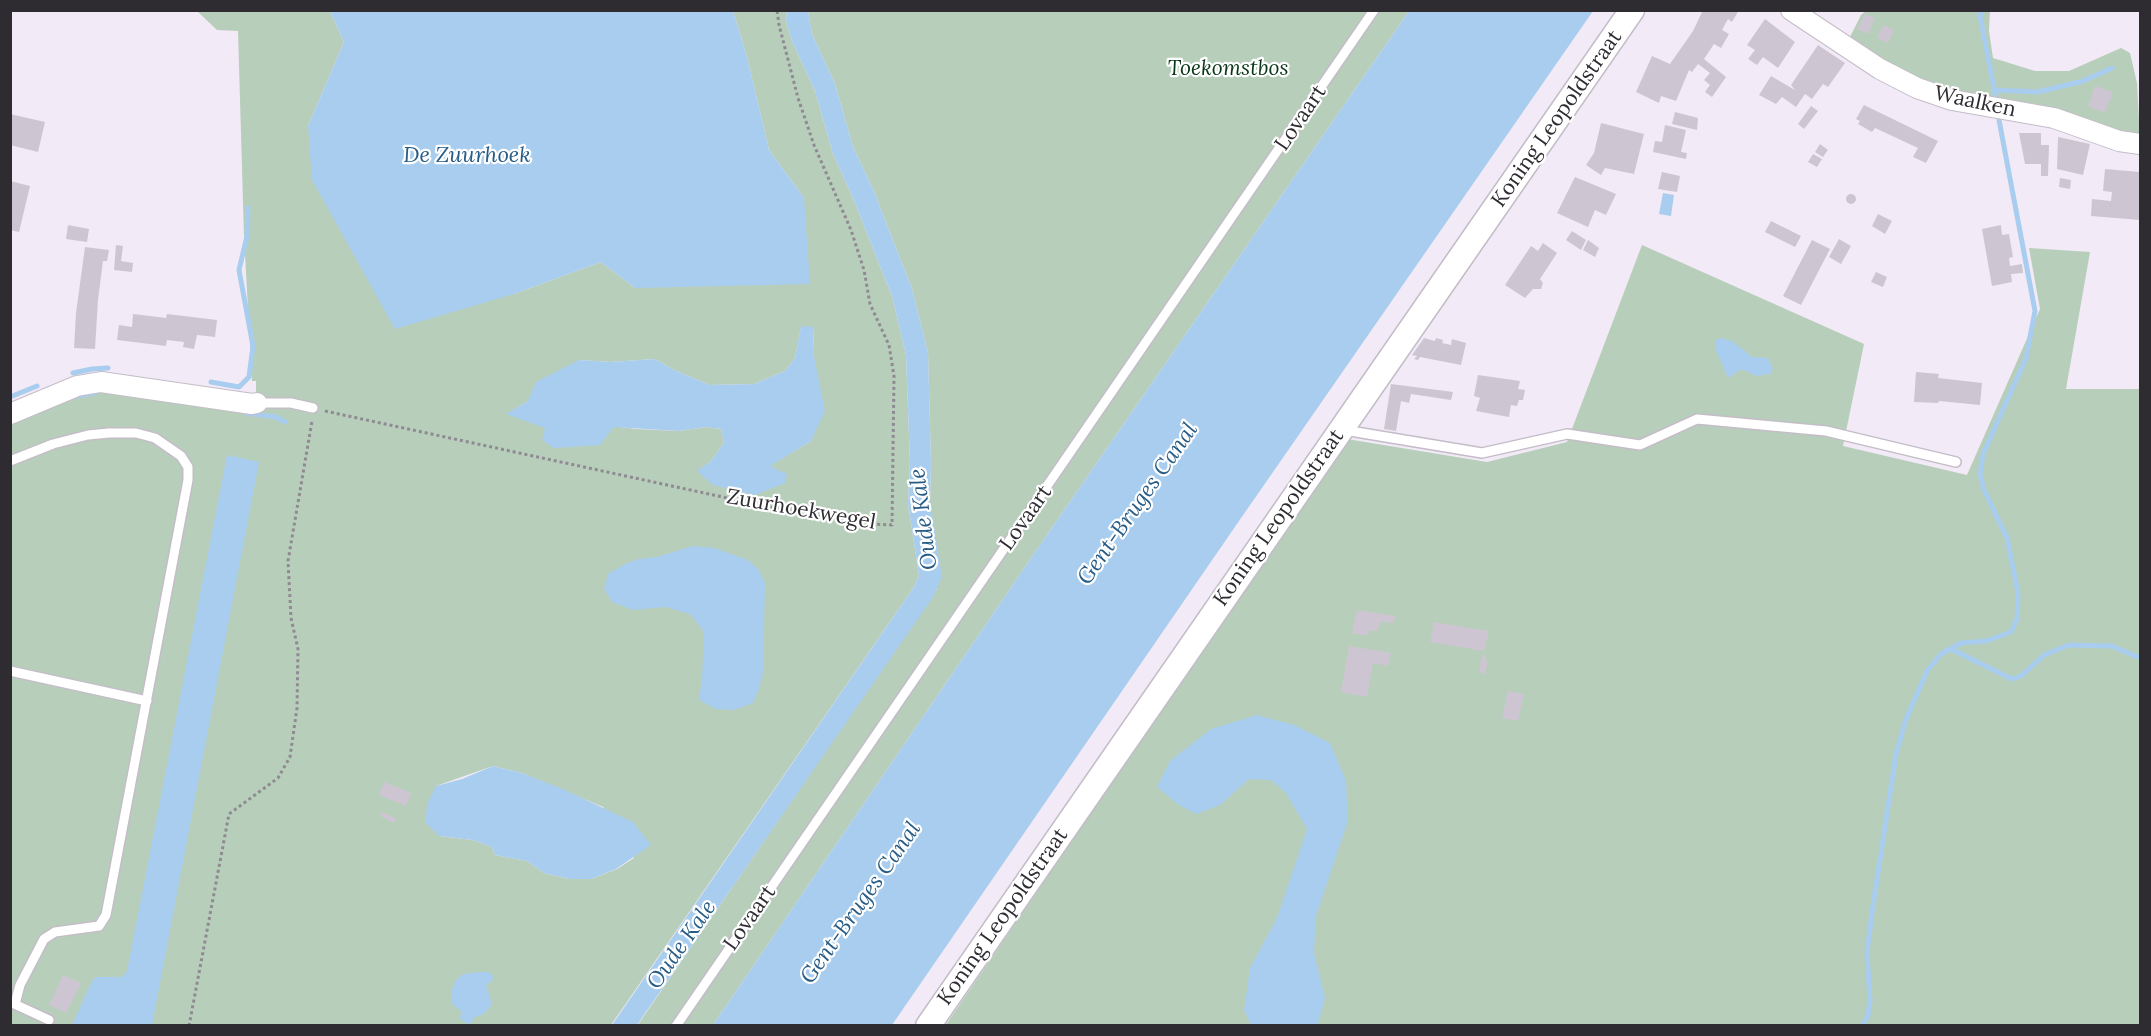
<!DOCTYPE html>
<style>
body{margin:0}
#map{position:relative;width:2151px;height:1036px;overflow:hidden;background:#f2eaf6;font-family:Lora,serif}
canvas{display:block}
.frame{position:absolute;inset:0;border:12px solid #2f2c31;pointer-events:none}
</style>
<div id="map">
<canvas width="2151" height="1036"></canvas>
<div class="frame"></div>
</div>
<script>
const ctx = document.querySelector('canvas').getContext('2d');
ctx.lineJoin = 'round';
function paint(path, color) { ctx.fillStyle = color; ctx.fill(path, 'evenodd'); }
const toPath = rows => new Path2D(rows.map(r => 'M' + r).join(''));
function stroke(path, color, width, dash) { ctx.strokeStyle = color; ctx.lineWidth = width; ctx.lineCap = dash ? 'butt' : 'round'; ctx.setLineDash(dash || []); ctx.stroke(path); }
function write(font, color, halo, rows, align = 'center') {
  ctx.font = font + ' Lora,serif'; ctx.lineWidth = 4.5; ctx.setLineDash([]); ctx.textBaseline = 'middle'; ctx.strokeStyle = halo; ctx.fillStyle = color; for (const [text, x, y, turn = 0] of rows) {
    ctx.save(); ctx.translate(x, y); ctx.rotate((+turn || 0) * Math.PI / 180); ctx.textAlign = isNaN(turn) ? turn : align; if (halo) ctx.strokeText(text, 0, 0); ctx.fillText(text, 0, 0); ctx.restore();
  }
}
const green = toPath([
 [1990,10,1989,31,1993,58,2035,71,2069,71,2121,48,2130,53,2137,83,2140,139,1941,93,1848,41,1861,15,1866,11],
 [197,11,330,11,344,42,308,126,514,294,601,262,635,288,804,198,769,150,747,57,733,11,787,11,786,20,792,41,815,91,833,154,853,198,892,296,906,355,910,463,908,503,919,576,914,587,611,1025,11,1026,11,417,102,385,256,409,256,381,252,381,244,236,238,31,217,30],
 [801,327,814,328,813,352,817,379,811,441,769,466,698,471,711,461,724,443,721,429,706,427,678,431,637,429,507,414,528,401,579,360,610,362,655,359,676,371,710,385,754,384,785,371,795,358],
 [493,766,522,773,603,807,634,858,617,869,591,879,570,879,544,873,527,861,495,855,492,847,473,840,439,836,436,786],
 [808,11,1409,11,1040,545,713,1025,637,1026,937,589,930,501,931,463,928,353,912,289,873,189,853,147,835,84,812,34],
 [1642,245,1864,344,1843,446,1967,475,2040,309,2029,248,2090,252,2066,389,2140,389,2140,1025,945,1026,1347,439,1487,462,1567,442]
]);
const water = toPath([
 [330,11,733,11,747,57,769,150,804,198,810,284,635,288,601,262,514,294,395,329,312,180,308,126,344,42],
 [787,11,808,11,812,34,835,84,853,147,873,189,912,289,928,353,931,463,930,501,942,577,933,597,637,1025,612,1025,914,587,919,576,908,503,910,463,906,355,892,296,853,198,833,154,815,91,792,41,786,20],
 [1409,11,1593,11,1239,521,892,1025,713,1025,1040,545],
 [1663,193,1674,195,1671,216,1659,214],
 [801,326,814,327,813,352,825,411,811,441,770,466,787,474,785,483,755,495,713,485,697,471,711,461,724,443,721,429,706,427,678,431,614,427,600,445,554,448,542,440,545,428,506,414,528,401,536,382,579,360,610,362,655,359,676,371,710,385,754,384,785,371,795,358],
 [1720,338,1732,341,1752,357,1768,358,1773,369,1770,374,1756,376,1744,370,1740,370,1728,378,1715,348,1716,340],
 [227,455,259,462,152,1025,72,1025,92,981,96,977,122,977,127,971],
 [693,546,714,548,748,560,758,569,765,583,763,672,759,689,753,703,734,710,716,709,699,700,702,678,704,632,690,614,665,607,633,610,612,602,604,589,608,574,625,564,638,559,657,557],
 [1257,715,1294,725,1330,743,1346,781,1348,821,1316,916,1314,953,1325,998,1318,1023,1315,1025,1251,1025,1244,1010,1250,968,1277,918,1307,829,1286,793,1271,780,1249,779,1220,805,1196,814,1179,805,1157,787,1170,761,1211,729],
 [493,766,522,773,565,790,633,822,651,845,616,869,591,879,570,879,544,873,527,861,495,855,492,847,473,840,439,836,425,822,428,802,436,786,462,779],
 [480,972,489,972,493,976,492,982,486,984,492,1004,484,1014,475,1017,469,1025,459,1018,462,1012,452,1004,452,990,455,981,463,974]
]);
const stream = toPath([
 [1981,10,1980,16,1996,99],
 [1994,90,2038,92,2083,81,2112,68],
 [73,373,92,369,108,368],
 [211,382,239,387,249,377,253,346,239,270,247,236,248,208],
 [10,397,37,386],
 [72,397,95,393],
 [246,413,276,417,285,422],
 [1951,649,2012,679,2021,676,2044,655,2069,645,2112,646,2140,658],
 [1862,1026,1868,1016,1870,1000,1867,953,1872,912,1896,754,1906,719,1927,671,1941,654,1961,643,1986,641,2011,632,2017,619,2018,593,2007,538,1984,490,1980,474,1983,454,2026,358,2035,311,1999,120]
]);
const building = toPath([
 [1703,10,1739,10,1732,22,1728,19,1722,30,1729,34,1721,48,1714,44,1704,59,1726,77,1712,97,1705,92,1710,85,1704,80,1710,73,1698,64,1692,72,1689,70,1676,101,1661,96,1659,103,1636,92,1652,56,1670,64,1693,31],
 [1865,14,1875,18,1868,34,1857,29],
 [1765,19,1795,42,1778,68,1763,57,1757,65,1748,59,1755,50,1747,45],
 [1883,25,1894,30,1888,43,1877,38],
 [1818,45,1845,63,1828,87,1823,84,1812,99,1805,94,1796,107,1782,97,1776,104,1759,95,1771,76,1795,90,1791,85],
 [2095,86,2113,92,2105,113,2088,106],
 [1864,105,1938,141,1926,163,1913,157,1918,148,1875,128,1872,132,1858,124,1860,121,1856,119],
 [1811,106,1818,111,1804,129,1798,124],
 [1675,112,1698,118,1697,130,1672,124],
 [10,114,45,122,38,152,10,145],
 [1601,123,1644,134,1634,174,1605,168,1601,175,1586,165,1594,153],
 [1665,125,1686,130,1681,152,1687,153,1686,159,1653,152,1655,141,1662,142],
 [2019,133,2041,133,2041,145,2049,145,2048,176,2041,176,2041,164,2025,164],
 [2058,137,2090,144,2083,175,2057,169],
 [1820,144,1828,150,1823,157,1815,152],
 [1813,154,1822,159,1817,167,1808,162],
 [2105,169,2140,172,2140,220,2091,216,2092,199,2111,201,2112,192,2103,191],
 [1662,172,1680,176,1677,192,1658,189],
 [1575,177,1616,194,1606,215,1595,210,1588,227,1557,213],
 [2060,178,2071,180,2070,189,2059,187],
 [10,181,30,186,19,232,10,230],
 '1846 199a5 5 0 1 1 10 0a5 5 0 1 1-10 0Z',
 [1878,214,1892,221,1885,234,1872,226],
 [1771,221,1801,236,1795,247,1765,232],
 [68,225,89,229,87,242,66,239],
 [2001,225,2002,235,2009,234,2013,257,2009,258,2010,266,2022,264,2023,273,2011,274,2012,282,1992,286,1982,229],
 [1572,231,1586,240,1581,250,1566,240],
 [1839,239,1851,246,1841,264,1829,257],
 [1588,240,1599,248,1595,257,1583,250],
 [1812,240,1830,249,1801,305,1783,296],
 [1543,243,1557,253,1540,279,1543,283,1541,289,1533,289,1525,298,1505,285,1531,246,1538,251],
 [116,245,123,246,121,261,133,263,132,272,114,270],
 [85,247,109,250,107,261,103,261,98,300,95,349,74,348,76,313],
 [1876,272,1887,277,1883,287,1871,282],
 [133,314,166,318,167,314,217,320,215,337,197,335,194,349,183,347,184,342,167,340,166,346,117,340,119,325,132,327],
 [1424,338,1435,341,1436,338,1443,340,1442,343,1451,345,1452,339,1466,343,1461,365,1420,357,1418,360,1414,359,1417,356,1412,355],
 [1916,372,1939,374,1938,378,1982,383,1980,405,1939,401,1938,403,1914,402],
 [1478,375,1520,381,1518,389,1525,390,1523,400,1519,400,1517,406,1511,405,1509,417,1476,411,1480,398,1474,396],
 [1391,384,1453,392,1451,400,1411,394,1409,403,1401,401,1396,431,1384,429],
 [1357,610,1395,616,1394,623,1379,622,1378,631,1369,630,1368,636,1352,633],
 [1434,622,1489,631,1484,651,1430,642],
 [1349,646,1391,653,1388,666,1373,663,1367,697,1341,692],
 [1482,655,1486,656,1486,661,1488,661,1485,674,1479,672],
 [1508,691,1524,694,1518,721,1502,718],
 [384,782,411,793,406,806,379,795],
 [382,812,396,818,394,823,380,816],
 [63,975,81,983,66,1013,49,1005]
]);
const path = toPath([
 [325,411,769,507,851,523,892,525,894,376,889,345,870,304,864,270,851,230,814,145,798,98,779,25,777,10],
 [189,1026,229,814,278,778,290,757,297,708,298,649,291,618,288,561,312,421]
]);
const service = toPath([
 [257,403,291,403,313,408],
 [1344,430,1482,453,1567,434,1640,445,1697,419,1826,431,1956,462],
 [10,461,53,444,88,435,109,433,136,433,155,438,181,456,188,467,188,480,106,915,99,926,55,932,44,939,20,985,15,1004],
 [10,671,147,701],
 [10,1002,49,1020],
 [676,1026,1374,10]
]);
const minor = toPath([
 [1791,10,1880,69,1917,88,1952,100,2054,118,2119,141,2140,144],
 [10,414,77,386,101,382,252,404,257,403]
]);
const tertiary = toPath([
 [928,1026,1632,10]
]);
const parkNames = [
 ["Toekomstbos",1228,69]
];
const streetNames = [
 ["Waalken",1975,102,12],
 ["Lovaart",1301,118,-56],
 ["Koning Leopoldstraat",1557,119,-55],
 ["Zuurhoekwegel",801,510,10],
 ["Lovaart",1026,518,-55],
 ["Koning Leopoldstraat",1279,518,-55],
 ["Koning Leopoldstraat",1003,917,-55],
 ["Lovaart",750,918,-55]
];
const waterNames = [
 ["De Zuurhoek",467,156],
 ["Gent-Bruges Canal",1138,504,-55],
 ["Oude Kale",924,519,-97],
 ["Gent-Bruges Canal",861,903,-55],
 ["Oude Kale",682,945,-55]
];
paint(green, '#b7cebb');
paint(water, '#a9cdee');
stroke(stream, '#a9cdee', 5);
paint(building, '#cdc6d2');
stroke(service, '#c4bdc8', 12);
stroke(minor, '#c4bdc8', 22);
stroke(tertiary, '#c4bdc8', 27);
stroke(path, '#8f8a92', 3, [3, 3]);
stroke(service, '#fff', 9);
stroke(minor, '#fff', 20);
stroke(tertiary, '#fff', 24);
write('italic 21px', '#073517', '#fff', parkNames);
write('21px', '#2f2c31', '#fff', streetNames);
write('italic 22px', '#265c86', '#fff', waterNames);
</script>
